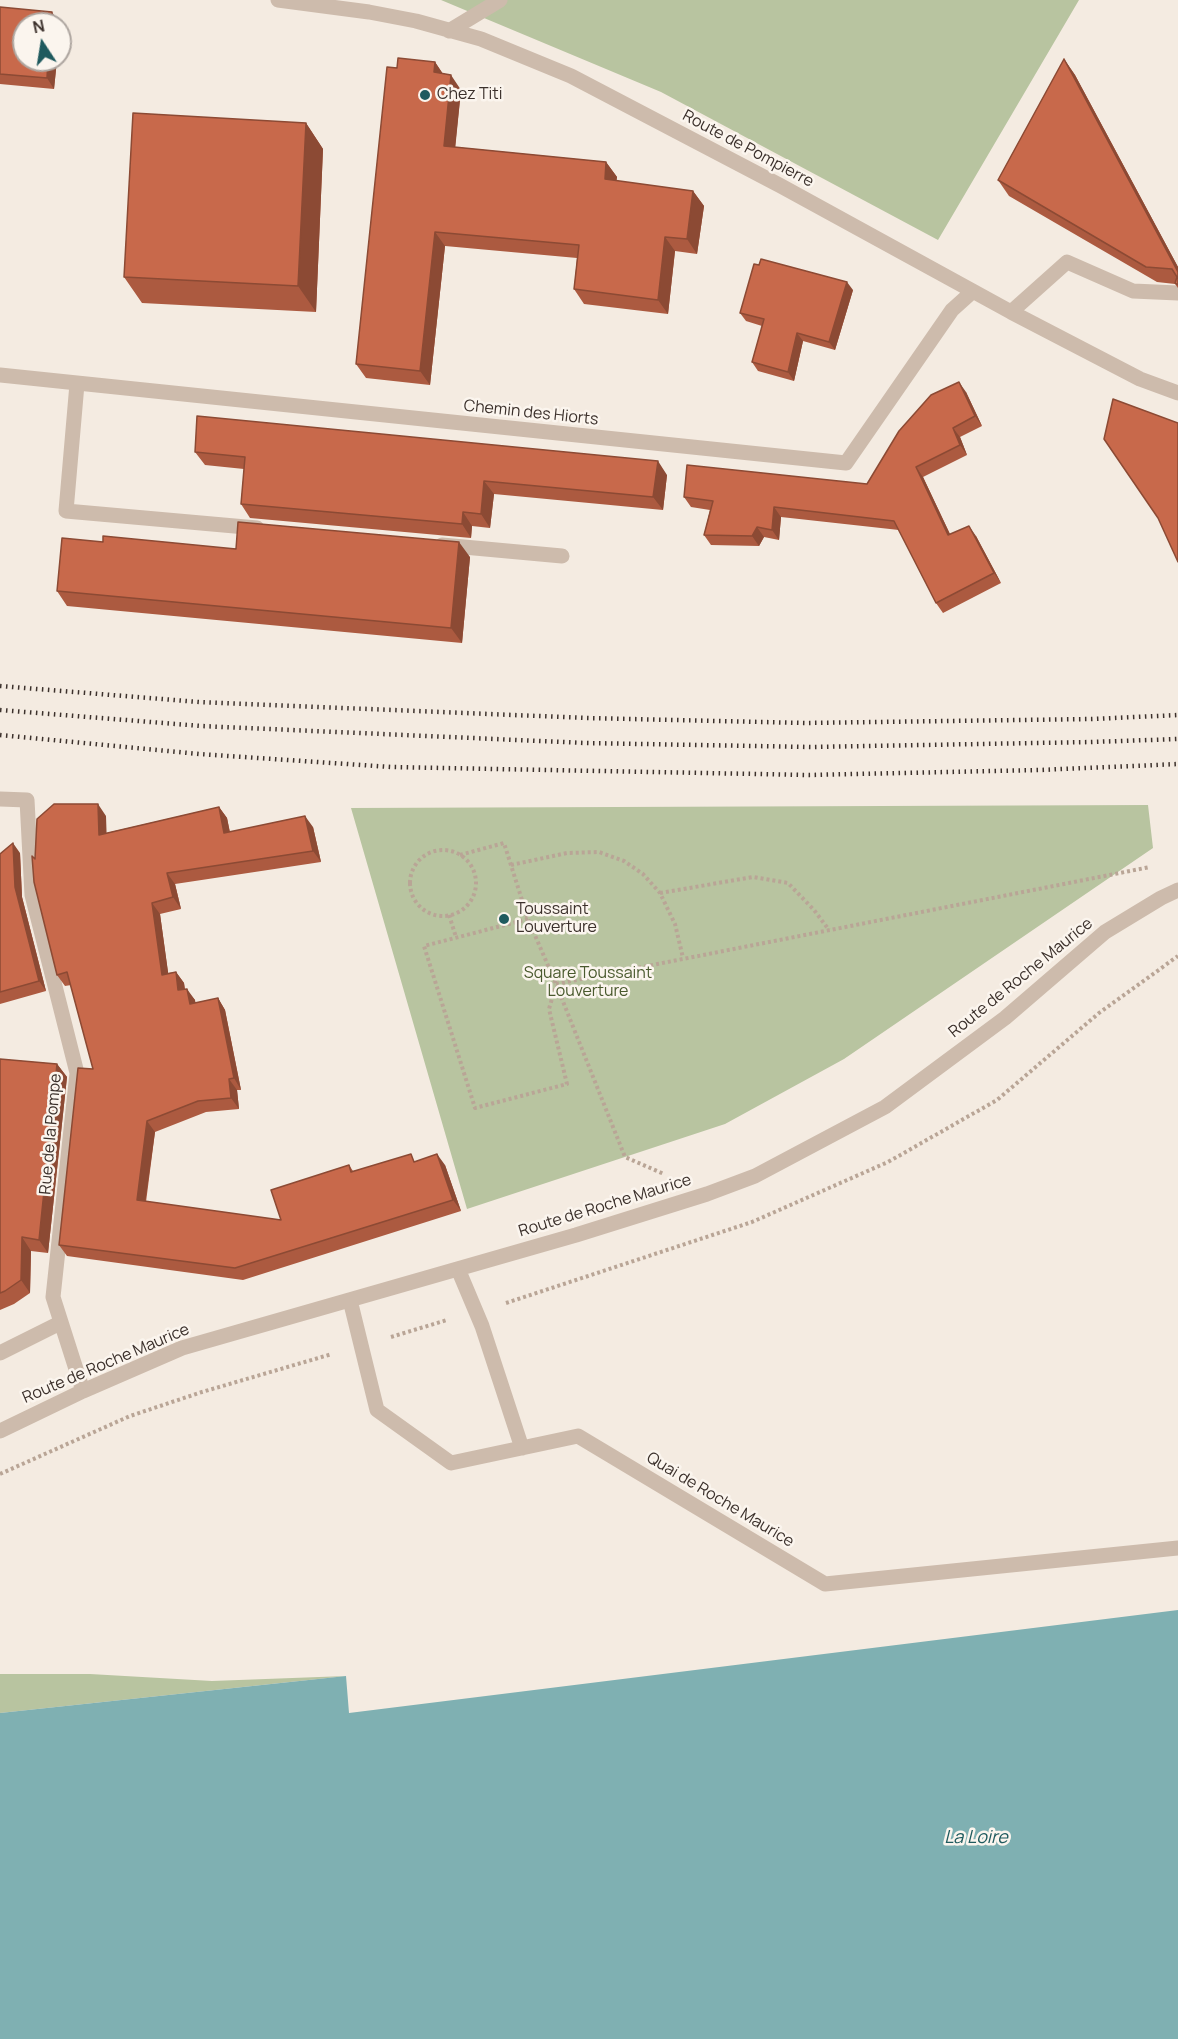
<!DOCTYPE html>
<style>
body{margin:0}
#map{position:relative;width:1178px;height:2039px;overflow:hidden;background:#f4ebe1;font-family:Manrope,sans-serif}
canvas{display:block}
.north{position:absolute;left:12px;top:12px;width:60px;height:60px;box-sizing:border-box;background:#fbf5ee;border:2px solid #aea6a0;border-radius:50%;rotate:348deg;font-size:16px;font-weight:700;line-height:24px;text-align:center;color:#3b302b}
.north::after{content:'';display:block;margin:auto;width:21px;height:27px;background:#1f5a5e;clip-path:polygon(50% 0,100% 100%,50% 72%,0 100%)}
</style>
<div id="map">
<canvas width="1178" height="2039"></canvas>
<div class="north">N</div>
</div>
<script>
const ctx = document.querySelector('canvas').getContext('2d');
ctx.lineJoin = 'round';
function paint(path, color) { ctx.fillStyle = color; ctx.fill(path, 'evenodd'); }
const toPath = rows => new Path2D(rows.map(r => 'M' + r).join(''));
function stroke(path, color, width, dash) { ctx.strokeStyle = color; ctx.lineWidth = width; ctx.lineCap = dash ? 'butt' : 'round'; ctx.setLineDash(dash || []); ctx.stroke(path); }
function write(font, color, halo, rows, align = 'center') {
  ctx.font = font + ' Manrope,sans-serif'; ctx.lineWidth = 5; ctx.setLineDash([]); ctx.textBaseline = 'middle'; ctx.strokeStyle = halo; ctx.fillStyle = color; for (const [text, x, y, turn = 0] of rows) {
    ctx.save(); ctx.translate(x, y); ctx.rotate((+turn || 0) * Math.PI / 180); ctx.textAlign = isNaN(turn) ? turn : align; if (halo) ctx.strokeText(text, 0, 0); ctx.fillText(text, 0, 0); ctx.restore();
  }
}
const green = toPath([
 [441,0,1079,0,938,240,661,92],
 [1148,805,1153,848,844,1059,725,1124,467,1209,351,808],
 [0,1674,90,1674,212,1681,346,1676,0,1713]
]);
const water = toPath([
 [1178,1610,1178,2039,0,2039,0,1713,346,1676,349,1713]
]);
const path = toPath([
 '410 883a33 33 0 1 1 66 0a33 33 0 1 1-66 0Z',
 [460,855,504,843,528,919,556,984,625,1157,664,1174],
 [511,865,567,853,599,852,624,861,643,874,660,893,675,924,683,958],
 [660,893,753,877,788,883,814,910,829,930],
 [449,915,456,937],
 [528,919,424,946,475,1108,567,1084,549,1009,556,985],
 [556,984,1150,867],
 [506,1303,752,1222,888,1162,997,1100,1099,1013,1178,956],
 [391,1337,447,1320],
 [0,1474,130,1416,202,1392,332,1354]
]);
const minor = toPath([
 [278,0,369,12,416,21,481,39,571,76,781,186,1011,312,1140,379,1178,393],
 [449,31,500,0],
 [1011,312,1067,262,1133,291,1178,293],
 [0,375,846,463,952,310,972,292],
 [77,384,66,511,257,528],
 [442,545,562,556],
 [0,799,27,800,32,895,77,1073,53,1297,83,1391],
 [458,1269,482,1326,522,1448],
 [350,1300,377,1410,451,1463,578,1436,825,1584,1178,1548],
 [0,1353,60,1323],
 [0,1431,83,1391,182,1348,576,1235,707,1194,755,1176,885,1107,1005,1018,1105,932,1161,898,1178,890]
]);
const rail = toPath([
 [0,686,199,702,586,718,806,723,1092,719,1178,715],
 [0,710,201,726,585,743,811,747,1092,742,1178,739],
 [0,735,199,754,391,767,809,775,1040,770,1178,764]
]);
const wall = toPath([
 [0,7,59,23,59,24,24,24,24,60,57,60,54,89,0,84],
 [1064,59,1075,75,1178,267,1178,288,1175,284,1157,282,1009,196,998,180],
 [435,62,443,74,461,90,455,147,606,162,617,177,616,181,693,191,704,206,697,254,675,251,668,314,584,304,574,289,577,258,445,246,430,385,366,378,356,364,397,68],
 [306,123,323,149,316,312,142,303,124,277],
 [853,290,835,350,803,341,794,381,758,371,752,362,762,326,746,321,740,313],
 [966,392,982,426,960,437,967,455,923,477,950,534,976,536,1001,583,943,613,936,603,899,530,781,517,779,540,764,537,759,546,711,545,704,535,710,510,691,507,684,497,867,484],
 [195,452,667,475,663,510,494,494,490,528,472,526,471,538,250,518,241,504,244,469,205,465],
 [103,542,236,549,470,557,462,643,67,606,57,591],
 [219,807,227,818,230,832,313,827,321,862,175,884,181,909,160,914,168,973,176,972,184,983,185,989,195,1000,195,1003,218,998,225,1010,241,1090,237,1090,239,1109,206,1112,155,1132,146,1202,281,1220,349,1165,353,1171,416,1161,445,1165,461,1211,243,1280,67,1256,59,1245,93,1069,71,985,65,986,57,975,35,859,106,816,106,833],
 [20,853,22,897,46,991,0,1004,0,854],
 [0,1059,57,1064,67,1077,48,1253,31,1251,30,1293,14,1304,0,1310]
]);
const shadedWall = toPath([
 [52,12,59,23,59,24,51,24],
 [1064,59,1075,75,1178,267,1178,272],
 [48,60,57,60,54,89,47,78],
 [435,62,445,77,434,72],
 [451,75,461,90,454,160,444,146],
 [306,123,323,149,316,312,298,286],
 [606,162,617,177,615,194,605,179],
 [693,191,704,206,697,254,687,239],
 [435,232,445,246,430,385,420,371],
 [665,237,675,251,668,314,658,300],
 [847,282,853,290,835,350,829,342],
 [797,333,803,341,794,381,788,372],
 [959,382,966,392,982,426,975,416],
 [953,428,960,437,967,455,960,445],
 [658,461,667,475,663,510,653,497],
 [916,467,923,477,955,545,948,535],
 [484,481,494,494,490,528,481,514],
 [774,507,781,517,779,540,772,530],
 [463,512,472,526,471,538,462,524],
 [969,526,976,536,1001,583,994,573],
 [757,527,764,537,759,546,752,536],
 [459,542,470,557,462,643,451,628],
 [98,804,106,816,107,846,99,835],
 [219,807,227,818,232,844,224,833],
 [305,816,313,827,321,862,313,851],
 [13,843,20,853,22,897,46,991,39,981,15,887],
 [167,873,175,884,181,909,173,897],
 [152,903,160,914,170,986,162,975],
 [176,972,184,983,186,1001,178,990],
 [187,989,195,1000,198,1015,190,1004],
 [218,998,225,1010,241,1090,234,1078],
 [57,1064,67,1077,48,1253,39,1240],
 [229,1079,237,1090,239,1109,231,1098],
 [147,1121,155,1132,144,1211,137,1200],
 [437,1154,445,1165,461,1211,453,1200],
 [22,1237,31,1251,30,1293,21,1280]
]);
const building = toPath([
 [0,7,52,12,51,24,24,24,24,60,48,60,47,78,0,74,0,7],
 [398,58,435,62,434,72,451,75,444,146,606,162,605,179,693,191,687,239,665,237,658,300,574,289,579,245,435,232,420,371,356,364,387,67,397,68,398,58],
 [1064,59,1178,272,1178,285,1175,283,1177,277,1172,269,1146,267,998,180,1064,59],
 [133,113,306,123,298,286,124,277,133,113],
 [761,259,847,282,829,342,797,333,788,372,752,362,764,319,740,313,754,264,759,265,761,259],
 [959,382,975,416,953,428,960,445,916,467,948,535,969,526,994,573,936,603,894,521,774,507,772,530,757,527,752,536,704,535,713,501,684,497,687,465,867,484,899,431,931,395,959,382],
 [1113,399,1178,423,1178,562,1158,518,1104,439,1113,399],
 [197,416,658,461,653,497,484,481,481,514,463,512,462,524,241,504,245,457,195,452,197,416],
 [238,522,459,542,451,628,57,591,62,538,103,542,103,536,236,549,238,522],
 [54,804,98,804,99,835,219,807,224,833,305,816,313,851,167,873,173,897,152,903,162,975,176,972,178,990,187,989,190,1004,218,998,234,1078,229,1079,231,1098,198,1101,147,1121,137,1200,281,1220,271,1190,349,1165,351,1172,411,1154,414,1162,437,1154,453,1200,235,1268,59,1245,78,1068,93,1069,67,972,57,975,34,882,32,856,35,859,37,819,54,804],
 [13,843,15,887,39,981,0,992,0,854,13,843],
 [0,1059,57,1064,39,1240,22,1237,21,1280,5,1291,0,1293,0,1059]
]);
const markers = [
 [425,95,6,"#1f5a5e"],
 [504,919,6,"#1f5a5e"]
];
const poiNames = [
 ["Chez Titi",437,95],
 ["Toussaint",516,910],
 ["Louverture",516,928]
];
const streetNames = [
 ["Route de Pompierre",748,149,28],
 ["Chemin des Hiorts",531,413,6],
 ["Route de Roche Maurice",1021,978,-39],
 ["Rue de la Pompe",51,1134,-85],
 ["Route de Roche Maurice",605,1206,-17],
 ["Route de Roche Maurice",106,1364,-23],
 ["Quai de Roche Maurice",720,1500,31]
];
const parkNames = [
 ["Square Toussaint",588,974],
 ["Louverture",588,992]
];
const waterNames = [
 ["La Loire",976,1838]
];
paint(green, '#b8c4a0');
paint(water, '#7fb0b2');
stroke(path, '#b9a596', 4, [3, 3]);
stroke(minor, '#cdbbac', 15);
stroke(rail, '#3b302b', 4.5, [1.5, 4.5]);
paint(wall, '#ac5a40');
paint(shadedWall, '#8c4a34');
paint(building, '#c8694b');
stroke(building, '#8c4a34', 1.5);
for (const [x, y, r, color] of markers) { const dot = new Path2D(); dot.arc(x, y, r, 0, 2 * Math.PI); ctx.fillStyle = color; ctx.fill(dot); stroke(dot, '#fbf5ee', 2); }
write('16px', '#3b302b', '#fbf5ee', poiNames, 'left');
write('16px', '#3b302b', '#fbf5ee', streetNames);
write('16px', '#4a5a2e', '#fbf5ee', parkNames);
write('italic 18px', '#1f5a5e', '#fbf5ee', waterNames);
</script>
